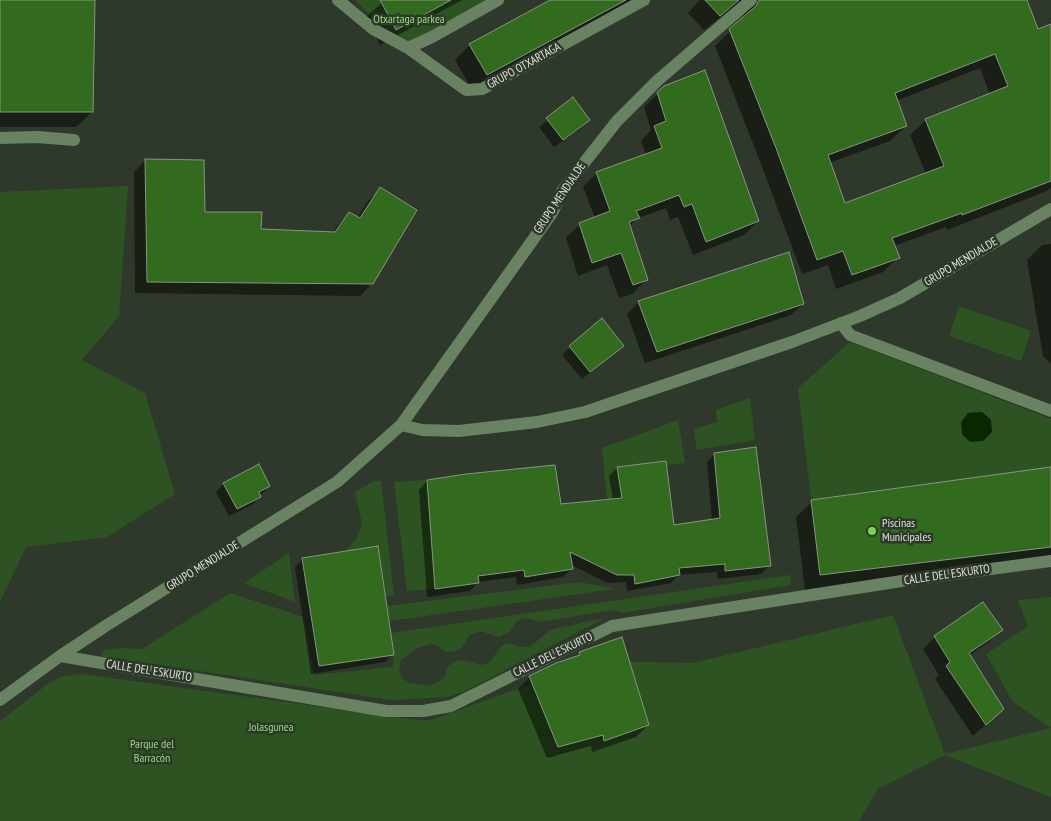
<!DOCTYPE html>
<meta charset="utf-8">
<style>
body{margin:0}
canvas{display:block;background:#2e382b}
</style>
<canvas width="1051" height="821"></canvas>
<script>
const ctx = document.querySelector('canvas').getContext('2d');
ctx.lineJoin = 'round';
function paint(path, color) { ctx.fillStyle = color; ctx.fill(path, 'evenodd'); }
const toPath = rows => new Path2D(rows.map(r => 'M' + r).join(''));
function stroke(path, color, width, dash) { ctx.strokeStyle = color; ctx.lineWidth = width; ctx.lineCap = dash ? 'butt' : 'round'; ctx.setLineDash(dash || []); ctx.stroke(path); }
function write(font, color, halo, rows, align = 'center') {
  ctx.font = font + ' "PT Sans Narrow",sans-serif'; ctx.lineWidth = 5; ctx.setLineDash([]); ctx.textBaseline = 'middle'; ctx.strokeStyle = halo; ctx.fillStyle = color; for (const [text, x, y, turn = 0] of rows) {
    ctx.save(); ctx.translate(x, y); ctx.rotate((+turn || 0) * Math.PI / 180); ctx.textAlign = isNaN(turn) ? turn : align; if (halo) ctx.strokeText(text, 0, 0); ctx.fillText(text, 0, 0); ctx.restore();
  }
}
const green = toPath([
 [355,0,489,0,418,39,407,42,384,29],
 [128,186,119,316,82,360,145,393,175,494,107,537,26,547,0,602,0,192],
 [959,306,1031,331,1021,361,949,336],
 [850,342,1051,419,1051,547,820,575,798,388],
 [750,398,755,440,697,450,694,429,717,422,716,410],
 [678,420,685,463,666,465,666,461,617,467,630,547,613,499,607,499,602,448],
 [427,480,435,589,407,591,394,482],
 [374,481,381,481,394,595,386,596,378,546,345,552,356,539,362,524,355,492],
 [289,553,295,602,244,583],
 [790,575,791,585,622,613,612,610,539,622,531,619,523,618,516,622,509,632,499,637,480,631,470,635,461,648,456,651,446,652,438,646,431,644,417,648,400,661,399,673,402,678,409,683,430,686,440,681,445,676,448,666,454,662,462,660,482,665,490,662,502,645,509,643,521,647,530,647,550,630,605,618,463,692,448,697,391,700,101,656,104,650,120,648,142,649,230,593,304,617,314,675,393,667,394,654,391,633],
 [580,582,614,589,390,621,387,606],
 [1051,597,1051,797,945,755,878,789,859,821,0,821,0,721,49,683,64,676,82,674,416,720,431,720,595,661,693,663,893,615,945,754,1051,728,1013,702,986,654,1028,626,1018,600]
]);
const water = toPath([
 [982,412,991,420,992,432,983,441,970,442,962,434,961,422,968,413]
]);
const shadow = toPath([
 [0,0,94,0,92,112,76,127,0,127],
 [385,0,462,0,380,45,366,17],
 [552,0,636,0,472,90,455,60,470,45],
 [700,0,1026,0,1038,30,1051,25,1051,187,1047,191,947,230,946,227,894,246,898,257,883,272,836,289,828,265,802,274,761,164,715,46,742,20,744,14,739,7,733,7,704,30,688,13],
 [980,68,990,95,926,120,910,135,926,174,844,204,829,163,890,141,906,126,896,101],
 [665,87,758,221,744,235,693,255,678,217,670,220,666,208,638,218,629,226,646,280,632,294,619,298,607,265,578,276,566,238,580,224,595,218,583,187,597,173,646,155,641,141,651,130,644,107],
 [573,99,589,120,581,128,554,147,539,127],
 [146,160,204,213,260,231,332,234,338,225,349,213,357,218,368,201,380,189,372,283,360,296,135,293,134,172],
 [1051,244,1051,364,1043,356,1027,260,1042,245],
 [639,302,803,304,791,315,645,363,627,314],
 [622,346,582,379,562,355,570,347],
 [715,454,769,566,761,574,718,579,717,572,679,575,671,583,627,591,626,582,608,583,571,565,571,569,563,577,517,585,516,577,478,582,470,591,427,597,419,490,427,481,560,506,613,500,609,476,617,468,673,526,712,520,707,462],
 [1051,469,1051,560,805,590,796,517,812,502],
 [224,484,269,486,252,505,229,516,216,492],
 [303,559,393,654,385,662,311,674,295,567],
 [983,604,1001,630,989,641,969,656,1003,709,973,736,935,679,939,675,923,649,935,637],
 [580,653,648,725,636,737,592,752,591,746,547,758,518,689,530,677,575,658]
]);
const building = toPath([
 [0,0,95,0,93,112,0,112,0,0],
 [380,0,451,0,396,30,380,0],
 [550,0,626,0,487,75,469,44,550,0],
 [705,0,739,0,720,16,705,0],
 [759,0,1027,0,1038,29,1051,24,1051,181,962,215,962,213,892,238,900,258,852,275,843,251,817,260,776,148,729,29,756,6,759,0],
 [995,54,1008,86,925,119,944,166,845,203,828,155,907,126,895,93,995,54],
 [705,70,759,221,706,242,692,204,684,207,679,195,636,211,640,218,629,222,648,280,633,285,621,253,592,263,579,223,610,211,596,172,662,148,654,126,666,121,657,92,664,86,705,70],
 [573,97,590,120,563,140,546,118,573,97],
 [145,159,204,160,205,212,262,212,261,229,335,232,349,212,360,218,380,187,417,210,373,284,147,282,145,159],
 [789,252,804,304,657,352,638,301,789,252],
 [602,318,624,346,590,372,569,346,602,318],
 [756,447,771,566,725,571,725,564,679,568,680,575,635,584,634,575,617,575,570,552,573,569,525,577,524,570,478,576,479,583,435,589,427,480,466,474,555,465,561,504,622,498,617,467,666,461,674,525,720,518,714,453,756,447],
 [259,464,270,486,259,492,261,497,237,509,223,483,259,464],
 [1051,467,1051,547,820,575,811,500,1051,467],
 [378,546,394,655,319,666,302,558,378,546],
 [983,602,1003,630,969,653,1004,709,986,725,946,666,950,662,934,636,983,602],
 [622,637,649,725,604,741,603,735,558,747,529,676,556,663,580,655,579,652,622,637]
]);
const minor = toPath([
 [338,0,373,29,408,48,432,37,498,0],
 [408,48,466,90,482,89,644,0],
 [0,138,37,137,74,140],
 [841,323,850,335,1051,411],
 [401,425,422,430,459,431,537,422,585,412,792,342,860,316,900,298,1051,209],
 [60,656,386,711,423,711,451,706,612,626,908,580,1051,561],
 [0,700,60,656,107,625,337,482,401,425,552,213,562,191,617,121,657,81,751,0]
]);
const markers = [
 [872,531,5,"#77d259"]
];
const parkNames = [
 ["Otxartaga parkea",409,20],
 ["Jolasgunea",271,728],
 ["Parque del",152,745],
 ["Barracón",152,759]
];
const streetNames = [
 ["GRUPO OTXARTAGA",524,66,-29],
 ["GRUPO MENDIALDE",560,198,-56],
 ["GRUPO MENDIALDE",961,262,-31],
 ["GRUPO MENDIALDE",203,566,-32],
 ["CALLE DEL ESKURTO",947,575,-8],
 ["CALLE DEL ESKURTO",553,655,-26],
 ["CALLE DEL ESKURTO",149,671,9]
];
const poiNames = [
 ["Piscinas",882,524],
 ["Municipales",882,538]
];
paint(green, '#2e5322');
paint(water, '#0a2701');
paint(shadow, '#0007');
paint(building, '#326a1e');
stroke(building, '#889485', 1);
stroke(minor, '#698262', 12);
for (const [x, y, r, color] of markers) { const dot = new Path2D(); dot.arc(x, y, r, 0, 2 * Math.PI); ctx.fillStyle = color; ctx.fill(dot); stroke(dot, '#2e382b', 2); }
write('12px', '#91dd79', '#2e382b', parkNames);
write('12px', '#dae0d8', '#2e382b', streetNames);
write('12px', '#dae0d8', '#2e382b', poiNames, 'left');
</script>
